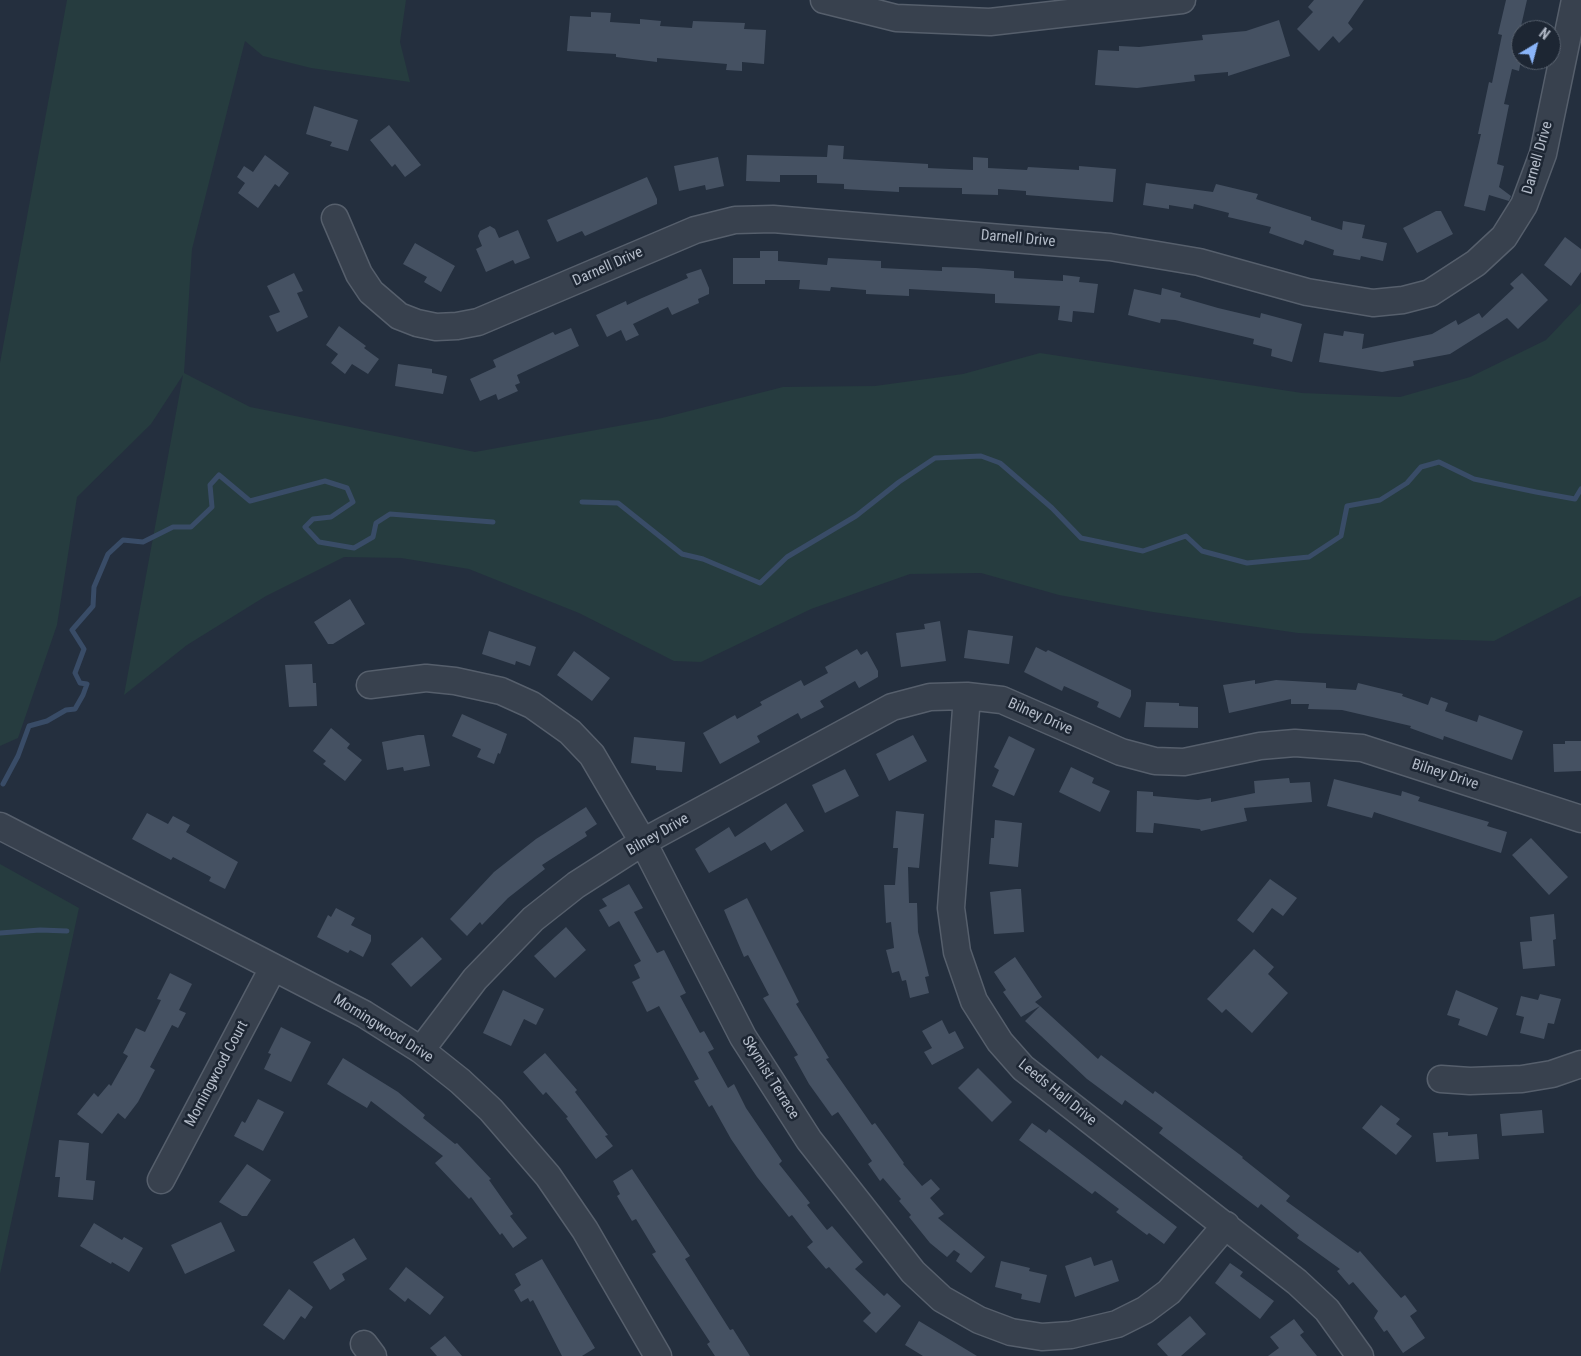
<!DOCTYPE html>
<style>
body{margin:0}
#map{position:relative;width:1581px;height:1356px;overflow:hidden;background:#242f3e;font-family:"Roboto Condensed",sans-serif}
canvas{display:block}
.north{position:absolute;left:1511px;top:20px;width:50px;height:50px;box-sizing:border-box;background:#1d2633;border:1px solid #59626f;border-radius:50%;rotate:37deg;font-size:14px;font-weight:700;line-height:20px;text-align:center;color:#b4bcc9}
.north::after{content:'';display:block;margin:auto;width:18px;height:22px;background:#8ab4f8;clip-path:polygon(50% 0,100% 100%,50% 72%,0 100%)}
</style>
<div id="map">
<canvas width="1581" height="1356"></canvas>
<div class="north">N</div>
</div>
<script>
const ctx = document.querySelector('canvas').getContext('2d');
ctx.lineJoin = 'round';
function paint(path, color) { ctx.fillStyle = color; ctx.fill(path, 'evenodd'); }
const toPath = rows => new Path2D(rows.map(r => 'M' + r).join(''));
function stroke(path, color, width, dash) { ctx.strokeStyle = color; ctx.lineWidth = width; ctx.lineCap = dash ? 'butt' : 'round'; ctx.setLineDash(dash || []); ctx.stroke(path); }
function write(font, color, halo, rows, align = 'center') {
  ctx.font = font + ' "Roboto Condensed",sans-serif'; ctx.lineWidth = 5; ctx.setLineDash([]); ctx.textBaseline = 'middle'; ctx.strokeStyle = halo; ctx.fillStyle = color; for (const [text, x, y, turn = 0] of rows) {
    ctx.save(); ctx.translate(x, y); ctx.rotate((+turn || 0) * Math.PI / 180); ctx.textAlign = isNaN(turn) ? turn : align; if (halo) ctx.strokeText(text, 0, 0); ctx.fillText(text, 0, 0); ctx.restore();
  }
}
const green = toPath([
 [67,0,406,0,400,42,410,82,311,68,263,56,245,41,192,249,184,373,250,407,475,452,662,418,783,387,875,386,963,374,1040,353,1302,393,1400,397,1470,377,1546,340,1581,303,1581,596,1494,641,1428,639,1298,633,1153,612,1059,595,981,573,910,574,811,609,701,662,674,661,579,613,469,569,401,558,344,557,266,596,187,645,124,695,183,375,151,424,77,497,57,625,18,738,0,746,0,363],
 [0,864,79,908,0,1274]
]);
const stream = toPath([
 [582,502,618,503,682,554,703,559,760,583,787,557,856,516,899,482,935,458,981,456,1000,463,1052,508,1081,538,1143,551,1186,536,1202,551,1247,563,1309,557,1341,536,1347,506,1380,500,1407,483,1421,467,1439,462,1474,479,1536,492,1575,499,1581,489],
 [3,784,18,756,29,726,47,721,66,710,75,709,83,695,87,684,80,683,75,673,84,649,72,630,93,606,94,587,108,554,123,540,143,542,173,527,191,527,212,507,210,485,219,475,250,501,325,481,347,488,353,502,331,517,313,519,305,527,319,542,354,548,373,537,376,523,390,514,493,522],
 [0,933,40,930,67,931]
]);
const building = toPath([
 [1314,0,1364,0,1348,23,1353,29,1339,43,1333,36,1319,51,1297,29,1313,12,1308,7],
 [1506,0,1527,0,1521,26,1521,60,1519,71,1512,69,1504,104,1509,105,1497,164,1504,166,1499,187,1511,196,1509,201,1489,195,1485,211,1464,206,1481,134,1478,134,1489,82,1492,83,1502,35,1498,34],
 [591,12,611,13,610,22,640,24,640,19,661,21,660,26,692,28,693,21,745,23,744,29,766,30,764,64,742,62,742,71,726,70,727,64,657,58,657,62,616,57,616,54,567,51,570,16,591,17],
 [1279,20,1290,56,1228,76,1228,72,1194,75,1195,81,1137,88,1095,85,1098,50,1119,51,1119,46,1139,47,1203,40,1202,35,1246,31],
 [314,106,358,120,348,151,330,146,332,142,306,134],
 [389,125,421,165,405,177,395,164,392,167,370,140],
 [828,145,844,146,843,159,928,164,928,168,973,170,973,157,988,158,988,168,1027,170,1028,167,1079,170,1079,166,1116,169,1113,202,1026,195,1026,191,998,189,998,195,962,194,962,188,899,187,899,192,844,189,844,184,817,183,817,175,780,175,780,182,746,181,747,155,827,157],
 [265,155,289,173,279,187,275,184,258,208,238,193,245,183,237,177,244,166,253,172],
 [718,157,724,186,706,190,705,185,679,191,674,166],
 [647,177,657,199,657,204,585,236,582,231,557,242,547,220],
 [1146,183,1213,192,1216,184,1258,194,1256,199,1311,217,1311,220,1342,230,1343,221,1365,225,1362,238,1387,243,1383,261,1361,256,1360,260,1333,255,1334,250,1305,240,1303,245,1269,233,1271,227,1228,217,1229,213,1194,204,1193,209,1169,205,1169,209,1143,205],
 [1436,211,1441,211,1453,234,1417,253,1403,228],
 [490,226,495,229,499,238,518,230,530,258,515,264,513,260,486,272,476,249,482,246,478,236,480,231],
 [1565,237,1581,249,1581,272,1571,286,1544,265],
 [415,243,455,266,441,292,424,282,427,277,403,264],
 [760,251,778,251,778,261,827,265,828,258,881,261,881,268,942,271,942,267,976,268,1014,271,1014,278,1063,281,1063,275,1080,277,1079,282,1098,284,1094,313,1073,311,1072,322,1058,320,1060,306,995,303,995,294,909,289,909,296,866,294,866,290,831,287,830,291,799,289,800,280,765,280,765,284,733,284,733,258,760,258],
 [701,269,709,288,709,294,698,299,699,303,672,315,668,307,633,324,639,335,626,341,621,330,607,337,596,315,626,301,627,305,642,298,688,278,686,274],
 [294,273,303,291,297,293,308,317,277,332,269,316,280,312,267,286],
 [1522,273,1548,300,1518,329,1507,318,1450,354,1413,361,1414,366,1382,372,1319,362,1324,333,1343,336,1344,331,1364,334,1362,349,1432,334,1456,320,1458,325,1479,313,1482,318,1514,288,1510,284],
 [1162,288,1181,293,1180,297,1218,308,1260,318,1261,313,1302,324,1292,362,1271,356,1272,349,1253,344,1254,339,1175,320,1161,319,1160,323,1128,315,1134,289,1161,295],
 [339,326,366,346,364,348,379,359,368,374,352,364,345,374,331,363,338,354,326,345],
 [571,328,579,346,517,375,520,383,515,385,518,391,498,400,496,394,480,401,470,379,496,367,493,360,553,332,555,335],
 [398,364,432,369,432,373,447,376,443,394,395,386],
 [350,599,365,624,333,644,328,644,314,622],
 [940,621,946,661,901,667,896,633,925,629,924,624],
 [968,630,1013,636,1009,664,964,658],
 [489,631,536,647,530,666,516,661,515,665,482,654],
 [1036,647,1046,652,1048,650,1131,690,1131,696,1120,718,1097,707,1099,702,1064,686,1062,691,1024,672],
 [857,649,861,655,867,651,878,671,878,677,859,688,855,681,820,701,824,707,801,719,798,713,757,736,760,742,720,764,703,733,735,715,737,719,762,705,760,702,801,680,804,686,828,673,825,667],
 [574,651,610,678,592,701,557,675],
 [312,664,313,683,316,683,317,706,289,707,285,665],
 [1255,680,1255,684,1276,680,1326,683,1326,688,1356,690,1358,683,1403,694,1402,696,1428,705,1431,697,1448,703,1445,711,1477,722,1479,715,1523,731,1512,760,1444,736,1443,740,1410,728,1411,726,1342,710,1308,709,1309,704,1291,704,1291,699,1229,713,1223,685],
 [1146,702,1179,703,1179,706,1198,707,1198,728,1144,727],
 [462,714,507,734,500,754,498,753,494,764,477,757,481,749,452,736],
 [331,728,350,744,347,748,362,760,345,781,323,764,326,761,313,751],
 [418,735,424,735,430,766,404,771,403,767,387,770,382,742],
 [913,735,927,761,889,781,876,754],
 [1009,736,1035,749,1014,796,992,786,999,770,994,767],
 [634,737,685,742,682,772,656,770,656,766,631,763],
 [1565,741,1581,741,1581,771,1554,772,1553,744,1565,744],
 [1071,767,1094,778,1092,783,1110,791,1100,812,1059,792],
 [845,769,859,796,825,813,812,785],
 [1289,778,1290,783,1310,782,1312,802,1244,808,1247,821,1201,831,1200,829,1154,823,1153,833,1136,832,1137,791,1153,792,1153,796,1198,800,1211,798,1211,802,1255,793,1254,781],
 [1334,779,1401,796,1402,791,1420,797,1418,801,1489,822,1487,826,1507,832,1501,853,1374,812,1372,818,1327,806],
 [786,803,804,831,771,851,765,842,709,873,695,849,729,827,735,837],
 [586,807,597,824,585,832,587,836,542,865,545,869,508,898,482,925,480,922,467,936,450,919,494,872,536,839],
 [896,811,924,814,919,868,908,867,909,903,917,903,918,932,929,976,925,977,929,993,910,998,906,980,902,981,899,971,892,973,886,950,894,948,891,922,886,923,884,885,895,885,898,848,893,848],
 [147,813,168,824,173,816,190,825,186,832,238,862,225,889,209,881,211,877,173,857,171,860,132,839],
 [995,820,1022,823,1018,867,989,864,991,838,994,838],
 [1531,838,1568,877,1549,895,1512,855],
 [1270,879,1297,898,1283,916,1272,908,1253,933,1237,920],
 [629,884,643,908,634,912,657,953,664,950,686,993,680,996,700,1033,704,1031,714,1049,708,1052,728,1088,734,1084,746,1108,782,1161,779,1164,810,1203,807,1205,827,1230,832,1226,863,1262,855,1269,884,1296,887,1293,901,1306,876,1333,863,1321,871,1313,829,1267,826,1269,807,1247,813,1242,792,1215,789,1217,757,1177,731,1139,712,1105,709,1107,694,1081,699,1079,659,1006,647,1012,632,982,640,978,634,965,641,961,619,921,609,927,599,910,607,906,602,899],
 [1016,889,1021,889,1024,932,994,934,990,892],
 [747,898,799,1002,796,1004,829,1058,826,1059,872,1125,875,1123,904,1163,903,1164,922,1186,931,1179,940,1189,930,1198,944,1214,938,1218,985,1257,971,1273,956,1261,960,1254,954,1250,947,1257,930,1243,909,1217,911,1215,899,1201,901,1199,883,1178,880,1181,868,1164,872,1161,838,1112,832,1116,809,1084,794,1057,798,1055,763,998,769,995,748,955,744,957,724,910],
 [336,908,355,918,351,925,371,935,371,941,363,957,350,950,348,953,317,937,328,915,331,917],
 [1554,914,1556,939,1553,940,1555,966,1523,969,1520,942,1532,941,1530,917],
 [566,927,586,950,555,978,534,956],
 [422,937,442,959,411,987,391,964],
 [1254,949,1274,967,1268,974,1288,993,1252,1033,1226,1009,1222,1013,1207,999],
 [1015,957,1042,997,1035,1002,1040,1006,1021,1017,1003,992,1006,990,994,972],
 [170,973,192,984,179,1010,186,1013,178,1028,172,1025,150,1067,155,1070,138,1102,125,1119,118,1113,102,1134,77,1114,94,1093,98,1097,109,1084,111,1086,128,1056,123,1053,136,1028,145,1032,161,1000,157,999],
 [503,990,544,1009,536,1025,524,1019,511,1046,483,1033],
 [1456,990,1498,1008,1487,1036,1458,1025,1460,1019,1447,1015],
 [1540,994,1561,999,1554,1024,1548,1023,1544,1039,1520,1033,1524,1017,1516,1015,1521,996,1538,1000],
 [1040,1006,1098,1059,1101,1055,1153,1094,1155,1091,1243,1157,1242,1158,1290,1196,1286,1201,1358,1253,1360,1251,1401,1298,1405,1295,1417,1311,1410,1316,1425,1338,1403,1353,1387,1330,1384,1332,1374,1318,1378,1311,1353,1282,1349,1285,1337,1271,1340,1269,1297,1238,1299,1235,1261,1204,1258,1208,1159,1133,1163,1128,1125,1100,1122,1105,1087,1079,1025,1021],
 [942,1020,949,1034,955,1031,964,1048,932,1065,924,1052,932,1048,922,1031],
 [281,1027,311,1042,291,1082,264,1069,271,1054,268,1053],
 [545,1053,577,1090,575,1092,608,1135,605,1136,613,1146,596,1159,566,1118,568,1117,546,1092,543,1095,523,1072],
 [343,1058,398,1092,425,1115,423,1118,455,1144,457,1143,491,1179,489,1180,513,1214,510,1216,527,1238,513,1248,502,1233,500,1235,471,1197,469,1199,435,1163,443,1156,371,1101,367,1108,327,1084],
 [978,1068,1012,1102,992,1122,958,1088],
 [258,1099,284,1112,263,1151,234,1136,242,1121,245,1123],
 [1381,1105,1400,1119,1396,1124,1412,1136,1396,1155,1362,1128],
 [1542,1110,1544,1133,1502,1136,1500,1114],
 [1032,1123,1046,1133,1049,1129,1177,1227,1164,1244,1149,1233,1147,1235,1116,1212,1119,1209,1095,1191,1092,1194,1019,1140],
 [1448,1132,1448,1136,1477,1134,1479,1159,1436,1162,1433,1133],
 [59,1140,89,1143,86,1180,95,1181,93,1200,58,1197,60,1177,55,1177],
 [247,1164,271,1180,247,1216,242,1216,219,1202],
 [632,1169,690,1256,685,1259,730,1330,733,1329,750,1356,715,1356,707,1344,710,1342,652,1254,656,1252,636,1219,632,1221,617,1196,620,1194,613,1181],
 [221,1222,235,1251,185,1274,171,1245],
 [94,1223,122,1240,124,1237,143,1248,129,1272,112,1262,111,1264,80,1246],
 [354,1238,367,1259,342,1274,345,1280,330,1290,313,1262],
 [1091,1257,1094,1266,1112,1260,1119,1281,1075,1297,1065,1266],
 [542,1259,595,1348,582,1356,562,1356,533,1300,530,1302,528,1298,521,1302,514,1290,521,1285,515,1274],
 [1001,1261,1030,1268,1029,1271,1047,1275,1040,1303,1021,1299,1022,1294,995,1287],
 [1230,1263,1243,1272,1240,1276,1274,1301,1260,1319,1215,1283],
 [406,1267,444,1297,430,1315,408,1298,405,1302,389,1289],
 [289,1289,313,1307,305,1319,301,1316,284,1340,263,1325],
 [1190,1316,1206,1334,1181,1356,1168,1356,1157,1344],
 [1294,1319,1304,1332,1300,1335,1317,1356,1268,1356,1279,1348,1270,1337],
 [919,1321,977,1356,923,1356,905,1345],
 [445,1336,462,1356,437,1356,430,1348]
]);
const minor = toPath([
 [824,0,896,18,990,22,1182,0],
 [335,218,359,274,371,292,399,316,417,323,436,327,457,326,478,322,695,230,735,220,773,219,1110,247,1199,262,1307,292,1373,303,1403,300,1430,293,1476,263,1504,237,1524,205,1543,154,1575,0],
 [370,685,426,678,455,681,501,691,532,705,570,732,592,755,643,842,743,1037,809,1140,913,1272,942,1299,979,1320,1011,1332,1042,1337,1071,1335,1117,1324,1145,1310,1169,1292,1226,1225],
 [967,696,951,908,957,952,974,1001,1000,1042,1023,1068,1297,1282,1327,1310,1360,1356],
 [0,826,364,1014,421,1050,460,1081,491,1110,548,1176,585,1230,658,1356],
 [421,1050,475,979,533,919,576,885,643,842,892,707,930,697,967,696,1002,700,1121,752,1155,761,1184,762,1260,746,1295,743,1362,748,1581,819],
 [1441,1079,1470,1081,1522,1079,1552,1074,1581,1064],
 [161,1180,273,968],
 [364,1344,373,1356]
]);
const streetNames = [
 ["Darnell Drive",1538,158,-74],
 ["Darnell Drive",1018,239,5],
 ["Darnell Drive",608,267,-24],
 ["Bilney Drive",1040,717,24],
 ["Bilney Drive",1445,775,18],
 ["Bilney Drive",658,835,-30],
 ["Morningwood Drive",383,1029,32],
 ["Morningwood Court",217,1074,-62],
 ["Skymist Terrace",770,1078,58],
 ["Leeds Hall Drive",1057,1093,39]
];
paint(green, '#263c3f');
stroke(stream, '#394c67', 5);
paint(building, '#455162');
stroke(minor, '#565f6c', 29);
stroke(minor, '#38414e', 26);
write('15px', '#b4bcc9', '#1d2633', streetNames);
</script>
